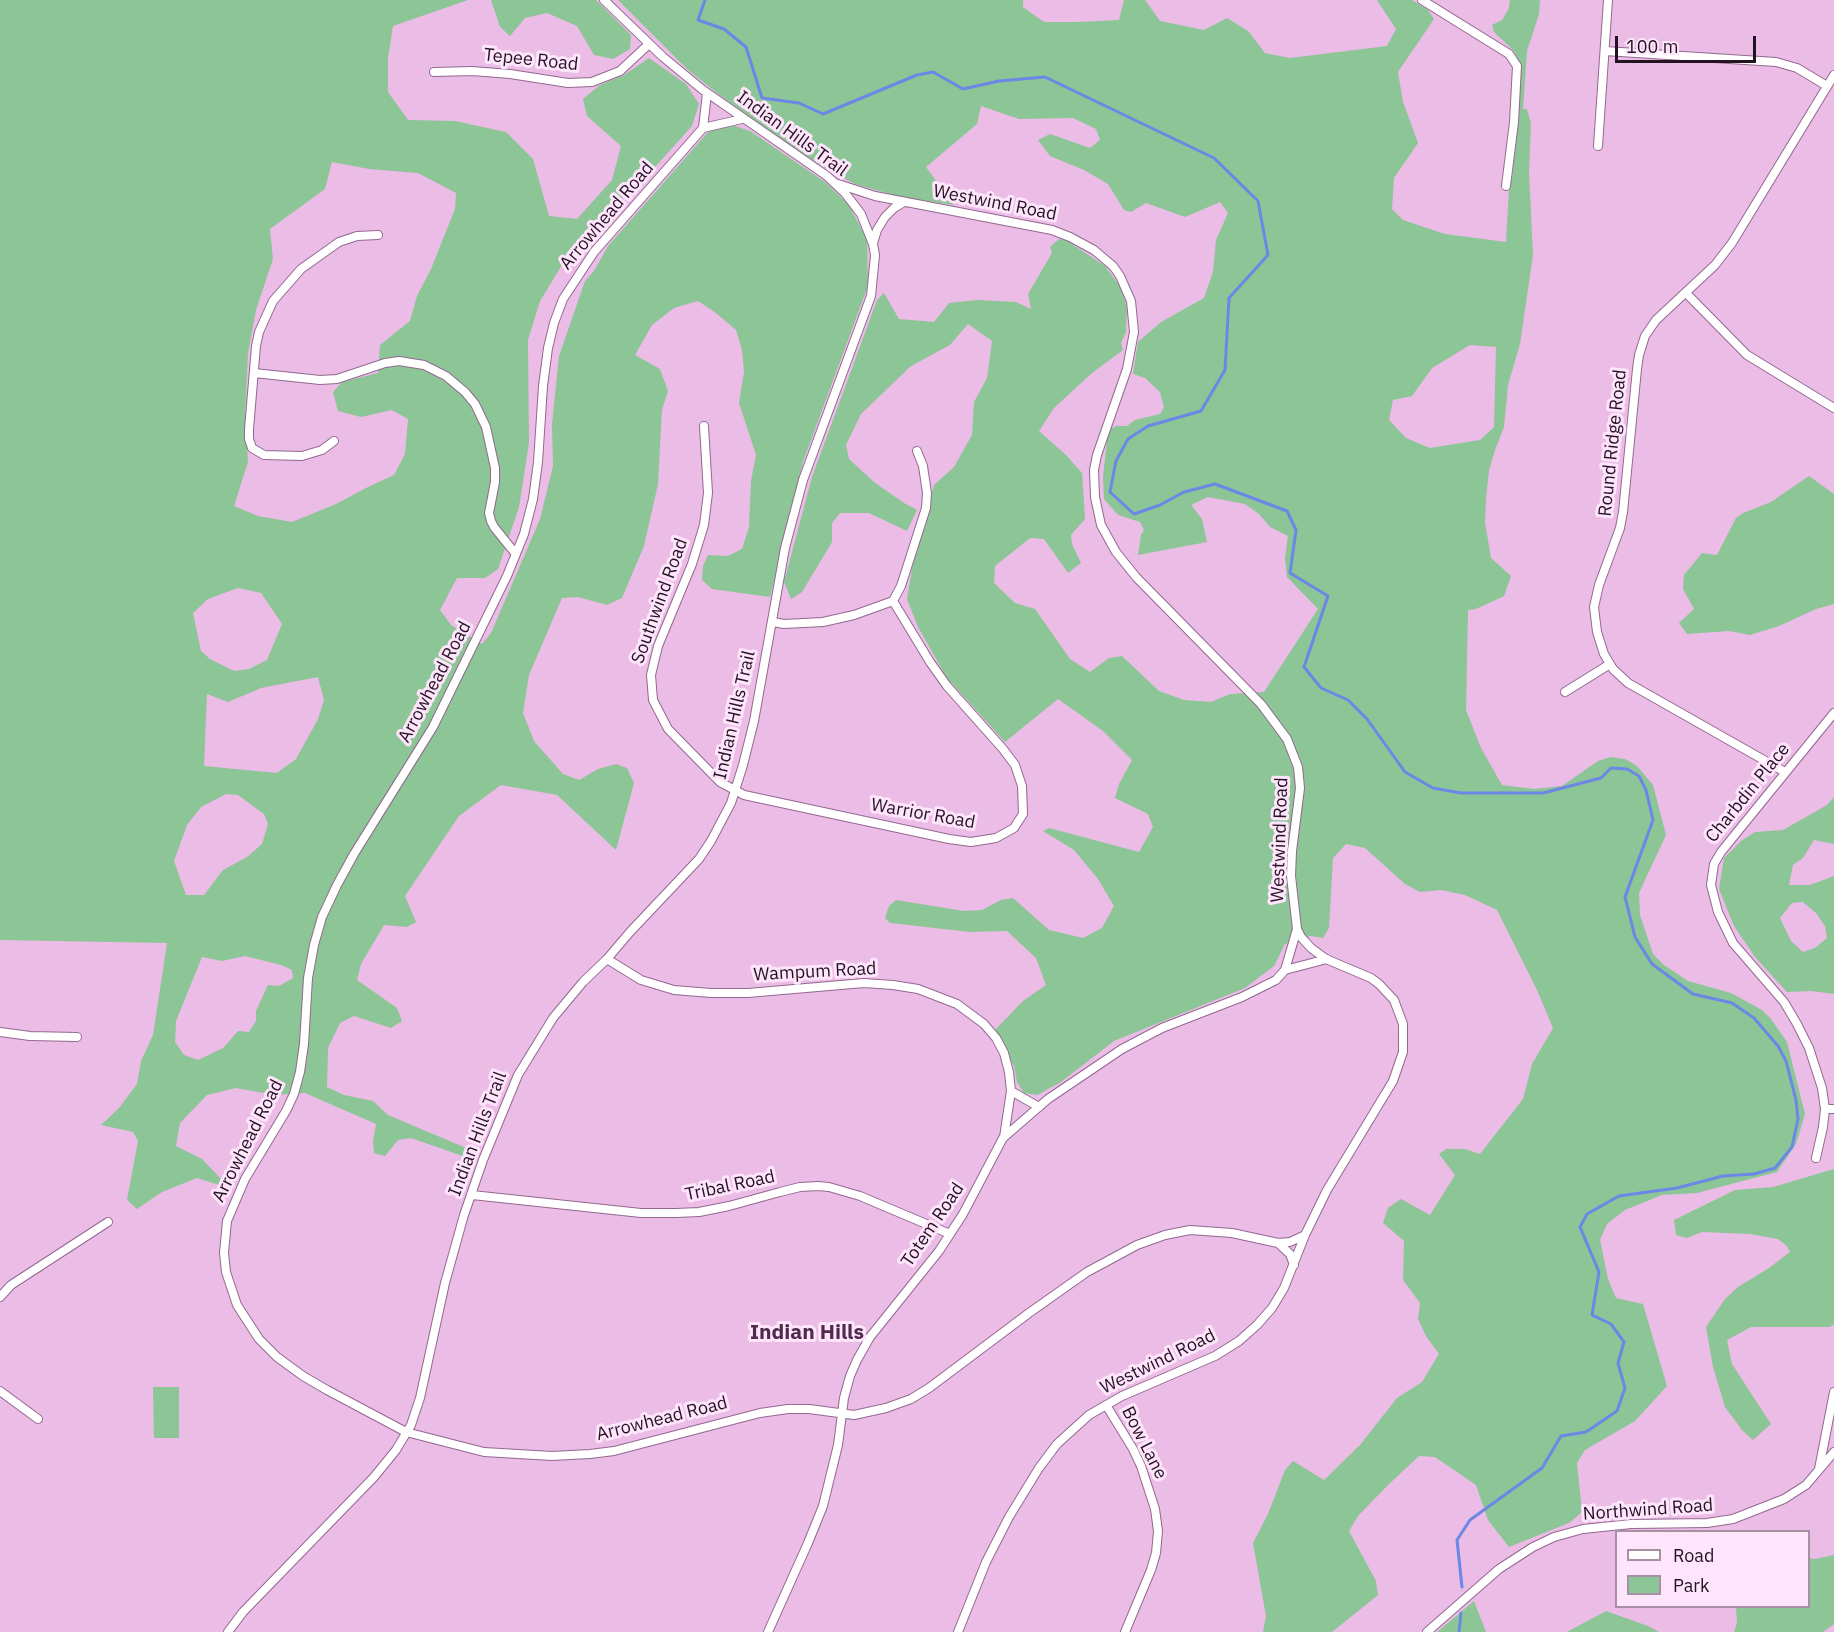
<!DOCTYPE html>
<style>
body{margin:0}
#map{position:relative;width:1834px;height:1632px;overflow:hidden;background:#ebbce6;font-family:"IBM Plex Sans",sans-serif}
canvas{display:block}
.legend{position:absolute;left:1615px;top:1530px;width:195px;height:78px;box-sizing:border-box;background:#fee5fb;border:2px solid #a691a4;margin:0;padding:8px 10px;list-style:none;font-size:18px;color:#231222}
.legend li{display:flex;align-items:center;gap:12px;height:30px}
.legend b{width:30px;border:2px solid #a691a4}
.scale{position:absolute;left:1615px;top:36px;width:141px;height:27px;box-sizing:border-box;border:3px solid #231222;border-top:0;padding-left:8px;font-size:18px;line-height:21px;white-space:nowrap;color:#231222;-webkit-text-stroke:4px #fee5fb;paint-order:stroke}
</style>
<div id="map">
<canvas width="1834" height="1632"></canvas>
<ul class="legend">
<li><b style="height:8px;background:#fff"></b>Road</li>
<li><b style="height:16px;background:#8cc596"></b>Park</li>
</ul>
<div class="scale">100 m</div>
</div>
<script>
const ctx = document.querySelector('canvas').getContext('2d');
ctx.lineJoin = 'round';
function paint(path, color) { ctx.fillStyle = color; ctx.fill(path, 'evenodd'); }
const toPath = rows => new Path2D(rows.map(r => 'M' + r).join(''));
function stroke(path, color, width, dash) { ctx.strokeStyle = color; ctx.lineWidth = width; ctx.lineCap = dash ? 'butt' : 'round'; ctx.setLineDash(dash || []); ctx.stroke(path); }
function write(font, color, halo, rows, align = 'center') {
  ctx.font = font + ' "IBM Plex Sans",sans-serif'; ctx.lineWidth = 6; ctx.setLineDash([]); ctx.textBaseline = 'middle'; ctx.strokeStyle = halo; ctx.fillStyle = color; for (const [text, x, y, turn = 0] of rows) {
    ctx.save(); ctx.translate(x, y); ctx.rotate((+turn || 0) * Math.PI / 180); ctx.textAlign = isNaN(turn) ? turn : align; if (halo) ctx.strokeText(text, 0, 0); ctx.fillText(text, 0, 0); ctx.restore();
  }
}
const green = toPath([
 [0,0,468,0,393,26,388,58,388,92,408,120,455,121,506,132,533,159,549,216,577,219,612,180,621,146,587,116,583,99,600,85,624,75,649,58,686,84,699,104,692,126,656,166,578,239,540,301,528,340,529,443,519,507,498,569,485,578,457,578,440,610,451,625,482,644,491,633,540,519,553,466,552,424,559,356,585,281,594,271,608,246,708,132,718,127,735,126,750,131,825,182,849,205,867,240,868,286,803,462,770,597,712,589,702,580,703,566,708,555,728,556,742,549,749,527,751,481,756,455,739,403,744,372,742,350,736,330,716,313,698,301,674,308,652,325,635,355,660,369,668,391,662,410,658,484,644,546,622,598,607,605,578,597,562,598,529,675,523,713,534,741,563,774,579,780,598,769,616,764,627,768,634,783,616,850,557,795,501,785,459,816,405,896,416,922,407,927,384,925,361,964,357,980,397,1008,402,1021,391,1028,354,1016,340,1023,328,1048,327,1087,344,1095,373,1101,388,1115,478,1153,474,1160,411,1138,398,1140,385,1156,374,1153,373,1141,376,1124,305,1093,275,1095,236,1088,207,1095,180,1123,176,1146,202,1159,221,1179,219,1185,197,1178,162,1192,137,1209,127,1200,138,1141,133,1132,101,1125,119,1108,137,1084,141,1061,153,1035,167,943,0,940],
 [332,162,369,169,418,173,456,193,455,209,431,269,417,296,410,321,380,345,378,373,342,382,333,392,338,411,361,417,392,410,408,419,405,454,394,475,368,487,336,504,292,522,258,516,234,506,248,462,245,418,248,353,256,310,273,259,270,229,325,189],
 [238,588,261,593,282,624,267,660,249,669,234,671,210,659,201,651,193,613,208,599],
 [318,677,324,700,318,719,296,759,277,773,204,766,207,694,228,702,261,688],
 [226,794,238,795,264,814,268,824,262,844,247,857,223,870,204,895,186,895,174,861,187,825,201,807],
 [245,956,281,965,292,970,293,978,279,986,268,985,256,1011,256,1021,249,1032,238,1031,223,1048,198,1060,184,1055,175,1042,176,1021,202,957,222,961],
 [491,0,596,0,631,35,630,49,613,59,594,55,577,26,547,13,525,18,510,36,500,27],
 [618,0,1023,0,1023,7,1044,22,1077,22,1119,20,1124,0,1145,0,1160,21,1204,30,1227,18,1248,31,1265,53,1290,58,1387,46,1396,29,1377,0,1412,0,1428,10,1434,19,1398,72,1403,102,1418,143,1394,178,1392,209,1403,220,1445,234,1506,242,1509,189,1513,173,1519,61,1514,51,1494,32,1492,25,1502,20,1509,8,1510,0,1540,0,1539,14,1527,51,1523,109,1527,109,1531,123,1529,172,1533,255,1520,344,1508,385,1504,427,1495,450,1489,470,1486,499,1485,522,1491,558,1511,576,1504,596,1476,609,1468,610,1466,710,1481,748,1502,785,1534,789,1562,786,1598,761,1611,757,1625,759,1637,766,1653,785,1666,835,1639,893,1640,915,1653,954,1664,965,1688,981,1731,993,1762,1010,1771,1019,1787,1042,1805,1114,1796,1144,1777,1172,1697,1193,1662,1195,1625,1210,1607,1224,1600,1240,1608,1279,1616,1298,1643,1304,1667,1386,1635,1421,1585,1450,1577,1463,1582,1512,1569,1523,1509,1547,1488,1520,1476,1485,1435,1457,1419,1456,1387,1486,1358,1516,1349,1531,1376,1581,1378,1595,1332,1632,1263,1632,1266,1616,1253,1543,1268,1514,1285,1470,1293,1461,1324,1480,1360,1445,1397,1398,1422,1382,1439,1354,1426,1336,1418,1319,1420,1303,1403,1280,1404,1241,1383,1223,1388,1208,1401,1199,1430,1215,1455,1175,1439,1154,1446,1149,1465,1149,1480,1154,1523,1099,1532,1064,1553,1028,1537,990,1497,910,1465,895,1441,890,1420,892,1405,884,1365,848,1346,844,1333,858,1329,928,1323,938,1311,936,1285,944,1274,966,1245,988,1114,1041,1061,1082,1037,1095,1024,1093,1017,1082,1014,1066,995,1030,1023,1001,1046,985,1036,958,1007,931,970,932,890,923,885,918,889,906,896,900,964,911,982,910,1001,900,1013,898,1049,930,1083,938,1102,928,1114,906,1098,879,1074,850,1043,831,1049,828,1139,852,1153,827,1148,814,1115,798,1119,784,1132,760,1103,731,1058,699,1005,742,947,678,918,627,907,599,914,557,934,485,954,467,972,435,974,402,987,378,992,341,968,324,950,345,911,366,861,414,846,445,849,459,874,482,904,503,917,510,907,531,869,513,840,513,832,523,832,542,802,592,791,599,784,582,812,477,877,300,884,293,899,319,934,322,949,303,977,300,1016,302,1031,309,1028,294,1052,253,1050,247,1059,239,1066,240,1105,266,1121,288,1127,308,1126,332,1121,343,1123,350,1092,373,1054,408,1039,431,1066,455,1082,473,1085,519,1071,535,1072,544,1081,563,1068,573,1044,539,1030,538,995,566,994,583,1015,603,1035,609,1070,659,1090,672,1109,658,1122,656,1159,691,1184,700,1211,702,1230,694,1264,692,1318,609,1287,577,1285,558,1288,536,1270,527,1259,514,1245,504,1208,497,1191,505,1202,519,1207,542,1138,555,1141,535,1144,530,1140,522,1118,515,1104,499,1103,477,1108,431,1116,426,1127,426,1135,420,1160,414,1164,407,1160,392,1145,378,1133,374,1138,342,1161,322,1204,298,1213,272,1216,240,1228,213,1220,202,1185,217,1146,203,1131,212,1124,210,1108,184,1084,170,1050,156,1038,140,1050,134,1090,148,1100,140,1096,129,1073,118,1019,119,981,106,977,124,926,167,954,205,901,197,855,184,832,172,785,143,717,93,687,69],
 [1470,345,1496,347,1494,427,1480,440,1430,448,1406,438,1389,420,1393,400,1412,396,1432,368],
 [1809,476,1834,494,1834,604,1816,609,1779,626,1750,635,1729,631,1687,634,1679,623,1694,609,1683,589,1684,575,1702,553,1717,555,1736,518,1743,513,1771,502],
 [1834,797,1834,844,1814,840,1803,858,1793,865,1789,885,1810,885,1834,876,1834,994,1811,991,1787,992,1755,957,1734,926,1719,889,1724,858,1741,841,1755,832,1783,830,1827,805],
 [1803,902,1816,913,1825,926,1827,938,1815,948,1803,952,1791,941,1780,918,1792,903],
 [1834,1169,1834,1324,1830,1327,1751,1327,1727,1340,1732,1364,1771,1424,1753,1440,1742,1430,1725,1407,1713,1367,1706,1327,1725,1299,1738,1287,1769,1268,1790,1252,1787,1246,1778,1239,1750,1234,1702,1232,1687,1238,1676,1235,1674,1220,1735,1190,1773,1187],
 [153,1387,179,1387,179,1438,154,1438],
 [1834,1555,1834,1624,1823,1632,1734,1632,1737,1623,1736,1607,1808,1606,1809,1558,1815,1559],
 [1474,1601,1486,1632,1437,1632],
 [1606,1611,1648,1626,1659,1632,1567,1632]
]);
const stream = toPath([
 [705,0,698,20,724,29,746,47,762,98,799,103,823,114,917,75,933,72,963,89,999,81,1045,77,1214,158,1258,201,1268,255,1229,298,1225,370,1201,411,1148,426,1128,439,1116,461,1110,492,1134,514,1160,505,1184,492,1215,484,1287,511,1296,530,1290,573,1328,596,1304,667,1321,688,1348,700,1367,719,1405,772,1433,788,1461,793,1543,793,1601,778,1611,768,1627,769,1639,776,1646,790,1653,820,1625,897,1635,937,1652,964,1693,994,1732,1003,1754,1018,1778,1046,1786,1061,1796,1100,1798,1119,1792,1147,1775,1168,1754,1174,1723,1176,1677,1188,1619,1196,1587,1214,1580,1227,1599,1272,1592,1315,1611,1324,1624,1342,1618,1363,1625,1388,1617,1411,1586,1432,1561,1436,1542,1468,1470,1520,1457,1540,1462,1587],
 [1459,1632,1461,1613]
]);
const minor = toPath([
 [1422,0,1509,54,1517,66,1514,122,1506,186],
 [1605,51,1776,62,1797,68,1827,86],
 [434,72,472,71,510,74,568,83,592,82,620,71,649,44],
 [707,93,703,128,594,252,563,299,554,323,548,348,543,386,538,462,533,499,524,534,507,576,433,727,354,854,337,885,322,917,314,945,308,978,304,1044,300,1072,294,1094,286,1111,245,1179,227,1221,224,1253,226,1272,237,1305,259,1339,277,1357,303,1376,327,1390,406,1432,484,1452,552,1456,590,1454,614,1451,760,1413,788,1409,809,1409,854,1415,886,1408,911,1399,929,1388,1029,1313,1087,1272,1137,1245,1165,1235,1190,1230,1232,1233,1278,1243,1290,1242,1305,1235],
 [703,128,742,119],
 [1598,146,1608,0],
 [835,183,875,196,1052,230,1070,237,1094,250,1113,266,1120,276,1131,301,1134,332,1127,369,1097,455,1094,470,1095,497,1101,525,1116,552,1136,577,1261,704,1287,739,1298,767,1300,788,1292,851,1291,876,1297,929,1301,937,1311,948,1326,959,1371,978,1379,984,1394,1000,1403,1024,1403,1052,1393,1081,1327,1190,1305,1235,1284,1288,1272,1308,1257,1325,1239,1341,1215,1356,1122,1396,1089,1415,1057,1444,1039,1468,1009,1517,986,1562,958,1632],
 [873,243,877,230,885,217,894,208,904,202],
 [1686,293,1747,355,1834,408],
 [254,373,320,380,337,379,385,363,399,361,424,365,446,376,465,392,475,404,486,427,495,468,495,482,489,513,491,521,494,527,515,553],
 [704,426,708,493,704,525,692,564,658,646,651,675,653,700,668,729,720,782,744,795,949,839,971,842,996,838,1014,828,1023,814,1022,786,1015,765,1003,749,947,686,930,662,893,601],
 [334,441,322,450,302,456,264,455,252,448,249,439,249,429,256,346,259,332,273,301,301,269,339,242,357,236,378,235],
 [773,622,784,624,823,622,854,615,893,601,901,586,926,508,927,493,923,466,917,451],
 [1565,692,1610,664],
 [1785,772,1628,683,1613,669,1604,654,1597,632,1594,607,1599,585,1620,528,1623,512,1637,369,1639,355,1645,336,1656,320,1715,265,1732,243,1834,75],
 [607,959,641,980,674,990,711,993,748,993,864,983,893,985,918,989,957,1004,984,1024,996,1038,1004,1053,1009,1072,1011,1091,1004,1137],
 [1285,970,1327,959],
 [0,1032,30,1036,77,1037],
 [1011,1091,1039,1107],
 [1825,1109,1834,1109],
 [1816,1158,1823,1127,1825,1109,1822,1088,1809,1048,1797,1024,1784,1002,1733,943,1718,912,1711,885,1714,864,1721,852,1834,713],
 [472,1195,641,1213,676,1213,699,1212,729,1206,780,1192,800,1187,818,1186,829,1187,860,1196,950,1234],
 [1278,1243,1290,1254,1294,1265],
 [0,1297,11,1285,108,1222],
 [0,1391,38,1419],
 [1106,1405,1133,1449,1141,1466,1155,1509,1158,1531,1156,1553,1151,1570,1125,1632],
 [1819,1469,1834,1392],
 [228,1632,243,1612,374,1477,396,1450,411,1425,420,1398,445,1283,464,1215,483,1160,518,1075,553,1018,583,982,607,959,630,932,699,859,711,841,731,803,743,765,754,721,785,548,803,480,871,296,875,255,873,244,861,214,845,193,827,176,703,90,663,57,604,0],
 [768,1632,808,1543,823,1506,838,1445,844,1398,850,1376,857,1360,870,1337,939,1251,963,1214,1003,1138,1048,1099,1122,1049,1162,1028,1242,997,1276,980,1285,970,1297,929],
 [1427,1632,1499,1569,1533,1547,1554,1537,1583,1529,1631,1524,1707,1523,1733,1519,1784,1499,1806,1485,1834,1452]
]);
const streetNames = [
 ["Tepee Road",531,60,6],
 ["Indian Hills Trail",792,134,36],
 ["Westwind Road",995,203,11],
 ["Arrowhead Road",607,216,-50],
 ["Round Ridge Road",1613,443,-84],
 ["Southwind Road",660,601,-70],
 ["Arrowhead Road",435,682,-62],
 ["Indian Hills Trail",735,715,-77],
 ["Charbdin Place",1748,793,-51],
 ["Warrior Road",923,814,10],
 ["Westwind Road",1280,840,-88],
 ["Wampum Road",815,972,-3],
 ["Indian Hills Trail",478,1134,-69],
 ["Arrowhead Road",248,1141,-63],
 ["Tribal Road",730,1186,-12],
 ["Totem Road",933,1225,-56],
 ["Westwind Road",1158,1362,-26],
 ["Arrowhead Road",662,1419,-14],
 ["Bow Lane",1144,1443,63],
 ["Northwind Road",1648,1510,-4]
];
const quarterNames = [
 ["Indian Hills",807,1333]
];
paint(green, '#8cc596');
stroke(stream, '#6c87e5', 3);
stroke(minor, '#93688f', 10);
stroke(minor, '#fff', 8);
write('18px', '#231222', '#fee5fb', streetNames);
write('bold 21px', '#502a4e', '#fee5fb', quarterNames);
</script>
